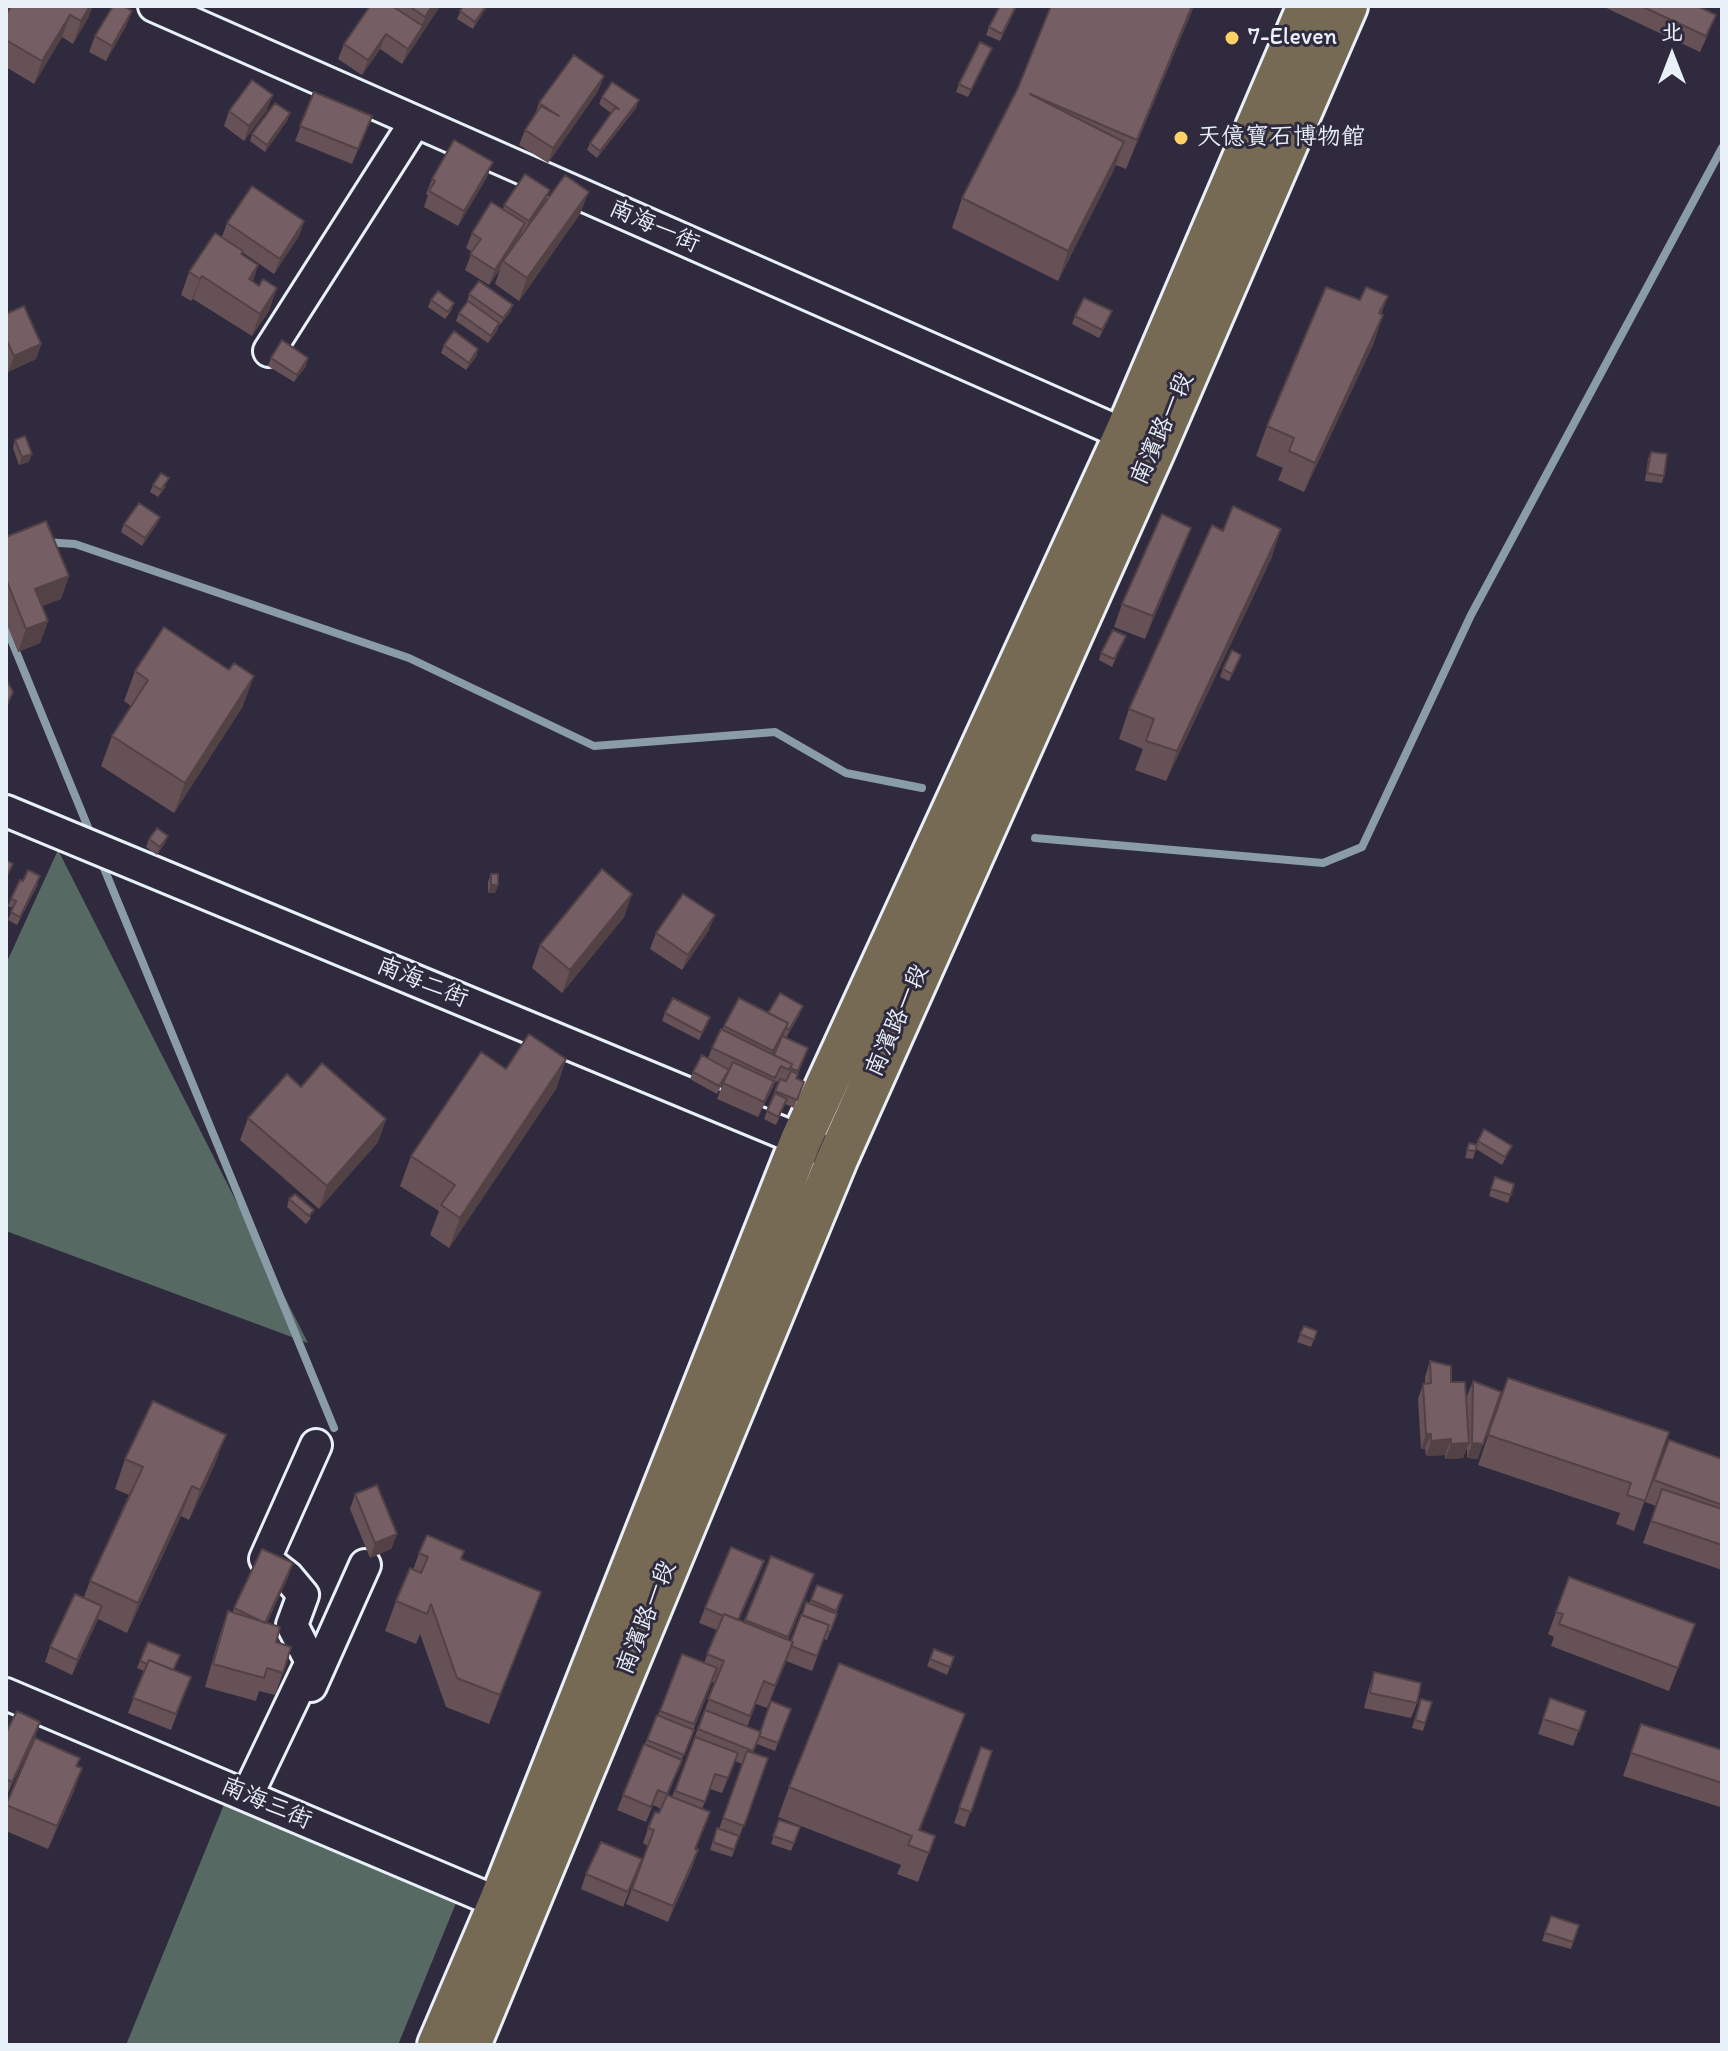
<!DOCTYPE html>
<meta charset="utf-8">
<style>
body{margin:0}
#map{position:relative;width:1728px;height:2051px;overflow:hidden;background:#2f2a3d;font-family:Itim,"LXGW WenKai TC",sans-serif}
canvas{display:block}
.frame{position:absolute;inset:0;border:8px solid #e8f1f8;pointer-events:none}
.north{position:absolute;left:1632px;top:16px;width:80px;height:80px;-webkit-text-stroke:6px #2f2a3d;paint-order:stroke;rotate:0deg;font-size:22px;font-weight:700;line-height:32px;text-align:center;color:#e8f1f8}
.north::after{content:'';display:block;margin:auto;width:28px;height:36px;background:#e8f1f8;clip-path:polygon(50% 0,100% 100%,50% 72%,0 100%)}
</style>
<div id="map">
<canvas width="1728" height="2051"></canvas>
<div class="frame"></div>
<div class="north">北</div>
</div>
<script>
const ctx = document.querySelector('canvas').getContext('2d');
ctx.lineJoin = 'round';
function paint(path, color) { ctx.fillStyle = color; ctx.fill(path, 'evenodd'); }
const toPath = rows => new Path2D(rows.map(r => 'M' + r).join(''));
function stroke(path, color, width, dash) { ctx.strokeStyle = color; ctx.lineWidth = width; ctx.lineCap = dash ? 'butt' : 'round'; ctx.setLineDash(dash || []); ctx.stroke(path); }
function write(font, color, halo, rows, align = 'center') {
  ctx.font = font + ' Itim,"LXGW WenKai TC",sans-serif'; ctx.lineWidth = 6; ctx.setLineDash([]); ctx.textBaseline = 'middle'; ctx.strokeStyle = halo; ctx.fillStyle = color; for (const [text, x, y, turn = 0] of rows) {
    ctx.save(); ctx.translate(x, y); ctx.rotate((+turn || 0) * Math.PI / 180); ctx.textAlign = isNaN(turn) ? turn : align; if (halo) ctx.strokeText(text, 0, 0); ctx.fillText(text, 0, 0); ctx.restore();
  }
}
const green = toPath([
 [58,850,308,1343,6,1231,6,964],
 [225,1802,456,1903,398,2045,126,2045]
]);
const stream = toPath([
 [45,542,75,544,409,658,594,746,775,732,846,773,922,788],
 [6,627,92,837],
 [1035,838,1323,863,1362,847,1471,615,1722,148],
 [101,861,334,1428]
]);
const minor = toPath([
 [154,6,1142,442],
 [269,351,415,122],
 [6,811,781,1132,838,1157],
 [311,1686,365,1565],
 [6,1694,516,1910],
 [247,1796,311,1662,292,1625,303,1595,288,1577,265,1559,316,1445]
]);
const major = toPath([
 [438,2045,499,1903,801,1140,1125,434,1308,6],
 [470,2045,838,1157,1155,449,1347,6]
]);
const wall = toPath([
 [11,6,89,16,73,44,62,37,34,84,6,67,6,15],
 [370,6,440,6,402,64,380,49,362,75,338,59,344,44],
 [463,6,487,6,473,29,457,19],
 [1017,6,1000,41,986,35,989,27],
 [1194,6,1126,169,1116,165,1058,281,952,228,962,198,1018,88],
 [1602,6,1697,6,1710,30,1700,52],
 [132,11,126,26,106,61,89,52,95,36],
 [992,48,968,97,956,92,959,84],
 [604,76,598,91,548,163,519,145,525,130,535,114,539,103],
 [314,92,372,116,352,164,295,141],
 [602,97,639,100,636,108,597,158,587,150,590,143,611,113,599,104],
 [267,110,244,141,224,126,229,111],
 [290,113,287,121,265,152,250,141,252,134],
 [487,177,458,226,424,207,428,195,426,194,432,179],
 [547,200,580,214,519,301,495,284,500,269,489,285,465,270,472,252,466,248,472,233,503,209,504,205],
 [304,221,299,236,274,274,242,252,241,254,258,265,253,281,269,311,252,336,193,299,191,301,181,295,189,272,222,237,227,223],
 [469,294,513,305,510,312,500,325,499,324,497,331,488,343,456,321,459,313,468,302,467,302],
 [1388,296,1381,314,1383,315,1373,345,1304,492,1278,480,1283,468,1256,456,1267,426,1360,300],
 [431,300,454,303,451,311,445,319,428,307],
 [6,314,41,344,36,359,8,372,6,366],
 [1075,316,1109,319,1099,338,1072,324],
 [444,345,478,349,476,357,466,370,441,353],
 [271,358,306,366,294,382,268,366],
 [15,440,29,462,19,465,13,448],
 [1651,452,1664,476,1662,483,1645,481,1648,459],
 [153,485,166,486,158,497,150,492],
 [160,517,157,524,142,546,121,532,124,524],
 [1281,529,1271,559,1166,781,1135,770,1143,749,1119,739,1129,709,1223,531],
 [6,537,69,576,61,599,42,606,48,621,40,643,18,652,6,622],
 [1182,551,1145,639,1114,627,1122,604],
 [1126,636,1112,667,1099,660,1101,653],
 [1241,655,1229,681,1220,677,1223,669],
 [135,671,243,706,174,813,101,766,112,736,131,706,124,701],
 [168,836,165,843,157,855,146,847,149,839],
 [491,874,498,885,495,893,488,893,488,882],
 [23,881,38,884,17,925,8,920,13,908,8,906,11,899],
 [632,894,624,917,562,993,532,968,540,945],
 [709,930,682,970,650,949,656,933],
 [665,1013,707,1024,699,1040,662,1021],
 [768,1013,800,1014,786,1038,783,1037,806,1055,796,1078,804,1082,794,1108,785,1104,776,1125,764,1119,778,1082,776,1081,758,1117,717,1099,724,1081,717,1094,690,1079,693,1072,708,1058,712,1048,724,1026],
 [566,1059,556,1089,449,1248,430,1235,439,1211,400,1186,411,1156,506,1069],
 [301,1087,386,1119,378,1142,319,1209,240,1140,248,1118],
 [1478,1141,1512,1146,1502,1165,1476,1149,1473,1159,1465,1158,1469,1143,1476,1145],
 [1495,1177,1514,1184,1508,1203,1489,1196],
 [289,1199,311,1218,306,1224,287,1207],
 [1304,1326,1317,1331,1311,1347,1297,1342],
 [1430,1361,1451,1382,1467,1415,1467,1396,1473,1381,1478,1459,1467,1458,1467,1448,1463,1458,1445,1459,1445,1455,1426,1456,1425,1449,1421,1449,1418,1399,1423,1384,1425,1384,1425,1377],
 [1508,1378,1669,1432,1634,1531,1616,1524,1620,1513,1478,1465],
 [1669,1440,1722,1459,1722,1570,1643,1543,1656,1506,1645,1502],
 [125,1459,215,1464,189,1520,181,1516,127,1633,98,1619,72,1675,45,1662,50,1647,84,1597,90,1581,129,1495,115,1489],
 [355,1494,397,1534,391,1549,370,1558,350,1509],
 [419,1553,461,1559,541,1592,489,1724,446,1707,420,1634,416,1644,385,1631,396,1601,413,1570],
 [771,1556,806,1596,788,1640,791,1641,802,1615,811,1600,843,1595,827,1640,824,1639,812,1671,786,1661,767,1708,756,1704,747,1727,760,1732,791,1709,775,1751,757,1744,753,1753,768,1758,732,1857,710,1850,717,1828,719,1829,742,1764,735,1761,722,1793,710,1789,702,1809,710,1812,696,1849,698,1850,693,1865,668,1922,626,1904,648,1846,643,1843,648,1828,661,1809,653,1805,646,1822,617,1810,657,1715,658,1715,682,1654,704,1663,717,1630,699,1623,705,1608,758,1577,739,1620,744,1622],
 [712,1682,715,1683,672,1797,668,1795],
 [293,1563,267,1623,276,1642,283,1673,275,1695,259,1691,256,1701,205,1687,220,1634,228,1611,233,1612,234,1608],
 [1569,1577,1695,1624,1669,1691,1551,1646,1554,1637,1548,1634],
 [148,1642,174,1670,191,1677,171,1730,128,1713,144,1671,137,1668],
 [934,1649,954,1657,947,1675,927,1666],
 [1374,1672,1417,1703,1411,1718,1364,1708,1369,1688],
 [1550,1698,1586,1711,1573,1746,1538,1734],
 [1421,1699,1432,1702,1423,1731,1412,1728],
 [40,1722,35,1737,6,1797,6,1733],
 [1641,1724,1722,1750,1722,1801,1720,1807,1623,1776],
 [35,1738,80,1758,77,1766,74,1791,48,1849,6,1831,6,1806],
 [954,1744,920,1830,935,1836,918,1882,897,1874,901,1865,778,1817,789,1787],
 [981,1747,992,1751,965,1827,954,1823],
 [779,1820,800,1827,791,1851,771,1844],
 [586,1874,636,1874,623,1907,581,1889],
 [1551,1916,1579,1925,1571,1949,1542,1941]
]);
const shadedWall = toPath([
 [90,6,93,6,89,16,73,44,81,21],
 [432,6,440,6,402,64,408,49,420,30,425,17],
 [486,6,487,6,485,10,473,29,475,22],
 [1192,6,1194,6,1126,169,1137,140],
 [132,11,126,26,106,61,112,46],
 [70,15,62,37,34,84,42,61],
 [386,34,380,49,362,75,368,60],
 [604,76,598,91,548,163,553,148],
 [273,95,267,110,244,141,249,126],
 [639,100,636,108,597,158,600,151],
 [290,113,287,121,265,152,267,145],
 [1124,142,1113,172,1058,281,1068,251],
 [493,162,487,177,458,226,464,211],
 [550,190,545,205,524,237,529,221],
 [589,192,580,214,519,301,527,278],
 [304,221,299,236,274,274,280,259],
 [525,223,519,238,503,261,500,269,489,285,495,270],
 [258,265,250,288,249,279],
 [202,276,193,299,191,301,200,279],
 [277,288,269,311,252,336,260,314],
 [513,305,510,312,500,325,503,318],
 [1383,315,1373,345,1304,492,1315,463],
 [499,323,497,331,488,343,491,336],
 [41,344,36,359,8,372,14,356],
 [478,349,476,357,466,370,469,363],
 [308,358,306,366,294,382,297,375],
 [32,454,29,462,19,465,22,457],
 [160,517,157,524,142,546,145,538],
 [1191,528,1182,551,1145,639,1153,616],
 [1281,529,1271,559,1166,781,1177,751],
 [69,576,61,599,27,612,35,589],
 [48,621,40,643,18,652,26,629],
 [254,676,243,706,174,813,185,783],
 [168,836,165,843,157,855,160,847],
 [491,885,498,885,495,893,488,893],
 [632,894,624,917,562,993,570,970],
 [715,915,709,930,682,970,688,955],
 [803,1006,800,1014,786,1038,789,1030],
 [788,1023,782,1039,767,1066,773,1051],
 [566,1059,556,1089,449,1248,460,1218],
 [774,1081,768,1096,758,1117,764,1102],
 [386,1119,378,1142,319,1209,327,1186],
 [1426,1434,1431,1434,1425,1449,1421,1449],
 [226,1435,215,1464,189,1520,200,1490],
 [1451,1439,1445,1455,1426,1456,1431,1441],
 [1469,1443,1463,1458,1445,1459,1451,1444],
 [1472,1443,1483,1444,1478,1459,1467,1458],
 [192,1486,181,1516,127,1633,138,1603],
 [397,1534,391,1549,370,1558,375,1543],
 [293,1563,288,1578,260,1638,265,1623],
 [814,1574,806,1596,780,1659,788,1637],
 [541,1592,530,1622,489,1724,500,1695],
 [102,1606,97,1622,72,1675,77,1660],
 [793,1642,785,1665,767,1708,775,1686],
 [965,1714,954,1744,913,1847,913,1846],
 [40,1722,35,1737,6,1797,12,1782],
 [82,1768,74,1791,48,1849,57,1826],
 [698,1850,693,1865,668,1922,673,1906]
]);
const building = toPath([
 [11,6,90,6,81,21,70,15,42,61,6,40,6,15,11,6],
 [113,6,123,6,132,11,112,46,95,36,113,6],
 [370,6,392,6,423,26,408,49,386,34,368,60,344,44,370,6],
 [409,6,432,6,425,17,409,6],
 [463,6,486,6,475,22,460,11,463,6],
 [1000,6,1016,6,1002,34,989,27,1000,6],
 [1051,6,1192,6,1137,140,1030,94,1124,142,1068,251,962,198,1018,88,1051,6],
 [1641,6,1697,6,1716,15,1706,36,1641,6],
 [980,42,992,48,971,90,959,84,980,42],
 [574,55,604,76,553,148,525,130,541,106,559,116,539,103,574,55],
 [252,80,273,95,249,126,229,111,252,80],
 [612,82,639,100,600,151,590,143,615,108,619,109,602,97,612,82],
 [314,92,372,116,358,149,300,126,314,92],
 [275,103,290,113,267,145,252,134,275,103],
 [454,140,493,162,464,211,429,191,435,181,432,179,454,140],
 [525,174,550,190,529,221,504,205,525,174],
 [565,175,589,192,527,278,503,261,565,175],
 [252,186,304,221,280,259,227,223,252,186],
 [491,202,525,223,495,270,470,254,481,239,472,233,491,202],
 [215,233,243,251,241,254,258,265,249,279,259,286,263,279,277,288,260,314,202,276,200,279,189,272,215,233],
 [479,281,513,305,503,318,469,294,479,281],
 [1326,287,1360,300,1366,287,1388,296,1379,313,1383,315,1315,463,1289,451,1294,438,1267,426,1326,287],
 [438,291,454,303,448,312,431,300,438,291],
 [1084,298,1112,311,1102,330,1075,316,1084,298],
 [468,301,499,323,491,336,459,313,468,301],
 [24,306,41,344,14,356,6,339,6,314,24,306],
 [454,331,478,349,469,363,444,345,454,331],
 [282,340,308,358,297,375,271,358,282,340],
 [25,436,32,454,22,457,15,440,25,436],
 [1651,452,1667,454,1664,476,1647,473,1651,452],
 [161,473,169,478,161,490,153,485,161,473],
 [139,503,160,517,145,538,124,524,139,503],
 [1233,506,1281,529,1177,751,1146,741,1154,719,1129,709,1212,525,1223,531,1233,506],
 [1162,514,1191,528,1153,616,1122,604,1162,514],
 [46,521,69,576,35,589,48,621,26,629,6,579,6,537,46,521],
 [164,627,229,670,234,663,254,676,185,783,112,736,148,680,135,671,164,627],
 [1113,630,1126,636,1114,659,1101,653,1113,630],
 [1232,650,1241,655,1232,674,1223,669,1232,650],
 [6,679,13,692,6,707,6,679],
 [157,828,168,836,160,847,149,839,157,828],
 [6,860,13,864,6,877,6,860],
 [602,869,632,894,570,970,540,945,602,869],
 [28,870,40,876,20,917,11,912,16,901,11,899,20,880,23,881,28,870],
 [491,874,498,874,498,885,491,885,491,874],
 [683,894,715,915,688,955,656,933,683,894],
 [780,993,803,1006,789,1030,786,1028,788,1023,768,1013,780,993],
 [673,998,710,1017,702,1033,665,1013,673,998],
 [739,998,788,1023,773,1051,724,1026,739,998],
 [721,1029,792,1064,789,1070,781,1066,775,1078,712,1048,721,1029],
 [529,1034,566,1059,460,1218,441,1205,455,1185,411,1156,481,1052,506,1069,529,1034],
 [782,1036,808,1048,798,1071,790,1068,792,1064,774,1055,782,1036],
 [702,1055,729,1070,719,1086,693,1072,702,1055],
 [733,1062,774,1081,764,1102,723,1083,733,1062],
 [322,1063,386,1119,327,1186,248,1118,287,1074,301,1087,322,1063],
 [791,1071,798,1074,796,1078,804,1082,797,1100,775,1091,780,1079,786,1081,791,1071],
 [775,1093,787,1099,778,1117,767,1111,775,1093],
 [1484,1129,1512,1146,1505,1157,1478,1141,1484,1129],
 [1469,1143,1477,1145,1475,1151,1467,1150,1469,1143],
 [1495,1177,1514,1184,1511,1195,1491,1189,1495,1177],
 [295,1194,314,1210,309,1216,289,1199,295,1194],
 [1304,1326,1317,1331,1314,1340,1300,1334,1304,1326],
 [1430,1361,1451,1366,1451,1382,1465,1382,1469,1443,1451,1444,1451,1439,1431,1441,1431,1434,1426,1434,1423,1384,1431,1383,1430,1361],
 [1508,1378,1669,1432,1645,1501,1627,1495,1631,1483,1488,1435,1508,1378],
 [1473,1381,1501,1392,1483,1444,1472,1443,1473,1381],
 [153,1401,226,1435,200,1490,192,1486,138,1603,90,1581,143,1467,125,1459,153,1401],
 [1669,1440,1722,1459,1722,1505,1654,1480,1669,1440],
 [377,1485,397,1534,375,1543,355,1494,377,1485],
 [1662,1489,1722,1509,1722,1545,1651,1521,1662,1489],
 [427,1535,464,1551,461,1559,541,1592,500,1695,457,1678,431,1604,427,1614,396,1601,410,1568,421,1573,428,1557,419,1553,427,1535],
 [731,1547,764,1561,738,1620,724,1614,723,1616,705,1608,731,1547],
 [262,1549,293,1563,265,1623,234,1608,262,1549],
 [771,1556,814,1574,788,1637,745,1620,771,1556],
 [1569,1577,1695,1624,1678,1668,1559,1624,1563,1614,1556,1612,1569,1577],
 [817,1585,843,1595,836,1611,811,1600,817,1585],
 [75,1594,102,1606,77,1660,50,1647,75,1594],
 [806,1602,837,1614,830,1632,827,1631,829,1625,802,1615,806,1602],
 [228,1611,280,1627,276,1642,291,1647,283,1673,267,1668,264,1678,213,1664,228,1611],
 [724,1614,793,1642,775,1686,764,1681,750,1716,708,1699,724,1661,707,1654,724,1614],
 [801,1615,829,1625,817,1656,791,1646,793,1642,791,1641,801,1615],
 [148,1642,180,1655,173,1670,149,1660,147,1664,140,1661,148,1642],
 [934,1649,954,1657,950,1667,930,1659,934,1649],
 [682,1654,717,1668,694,1724,660,1711,682,1654],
 [149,1660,191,1677,176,1714,133,1698,149,1660],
 [839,1663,965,1714,919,1830,935,1836,929,1853,908,1845,912,1836,789,1787,839,1663],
 [1374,1672,1421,1683,1417,1703,1370,1693,1374,1672],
 [1550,1698,1586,1711,1579,1731,1543,1719,1550,1698],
 [1421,1699,1432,1702,1425,1723,1415,1720,1421,1699],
 [771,1701,791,1709,778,1743,759,1736,771,1701],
 [705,1710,761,1732,753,1751,698,1729,705,1710],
 [17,1711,40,1722,12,1782,6,1779,6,1733,17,1711],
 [657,1715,694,1730,684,1755,647,1740,657,1715],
 [1641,1724,1722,1750,1722,1783,1631,1753,1641,1724],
 [695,1737,738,1753,728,1778,715,1774,705,1802,675,1791,695,1737],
 [35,1738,80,1758,76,1766,82,1768,57,1826,6,1805,35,1738],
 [644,1744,682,1760,667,1794,658,1790,651,1807,623,1795,644,1744],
 [981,1747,992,1751,971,1812,959,1808,981,1747],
 [747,1751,768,1758,744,1826,723,1818,747,1751],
 [667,1795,710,1812,695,1849,698,1850,673,1906,632,1889,654,1830,648,1828,655,1812,659,1813,667,1795],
 [779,1820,800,1827,794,1843,773,1836,779,1820],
 [717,1828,739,1836,734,1850,713,1842,717,1828],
 [601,1842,642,1859,628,1892,586,1874,601,1842],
 [1551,1916,1579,1925,1573,1942,1545,1933,1551,1916]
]);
const markers = [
 [1232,38,8,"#ffd166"],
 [1181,138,8,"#ffd166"]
];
const poiNames = [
 ["7-Eleven",1248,38],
 ["天億寶石博物館",1197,138]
];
const streetNames = [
 ["南海一街",654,227,24],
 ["南濱路一段",1163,429,-66],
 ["南海二街",422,983,22],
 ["南濱路一段",898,1021,-66],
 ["南濱路一段",647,1618,-68],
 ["南海三街",266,1804,23]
];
paint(green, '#566963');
stroke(stream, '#899ca7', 8);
stroke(minor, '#e8f1f8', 36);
stroke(major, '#e8f1f8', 46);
stroke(minor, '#2f2a3d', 30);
stroke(major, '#766a55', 40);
paint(wall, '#655156');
paint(shadedWall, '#524246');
paint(building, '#755e64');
stroke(building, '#524246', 2);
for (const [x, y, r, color] of markers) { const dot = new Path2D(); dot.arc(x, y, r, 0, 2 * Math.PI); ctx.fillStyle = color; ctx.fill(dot); stroke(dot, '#2f2a3d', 3); }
write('24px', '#e8f1f8', '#2f2a3d', poiNames, 'left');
write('24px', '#e8f1f8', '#2f2a3d', streetNames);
</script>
